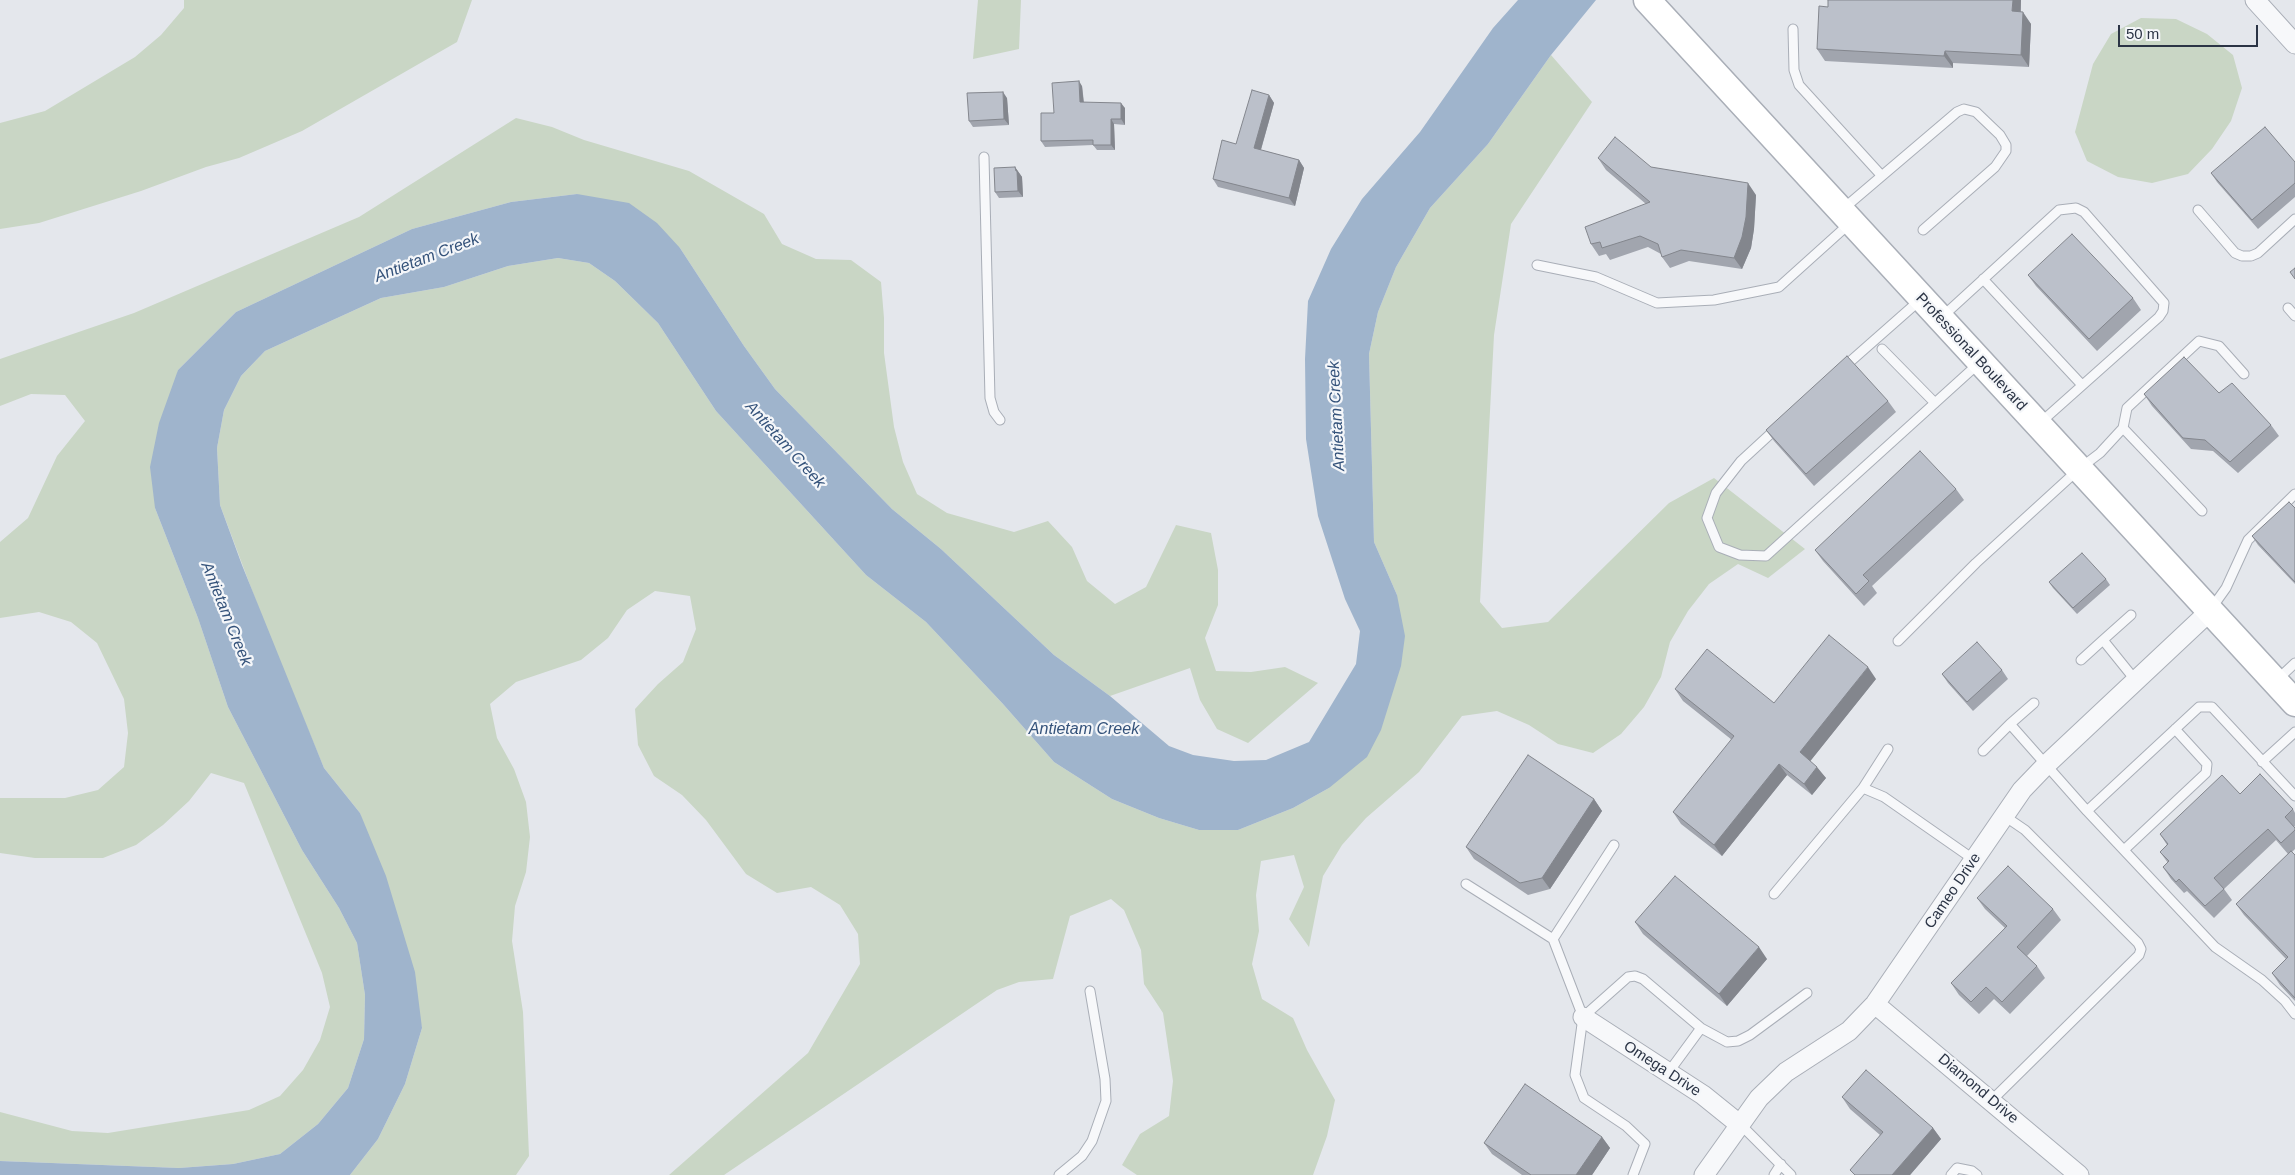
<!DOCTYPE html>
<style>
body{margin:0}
#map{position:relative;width:2295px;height:1175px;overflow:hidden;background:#e4e7ec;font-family:Arial,sans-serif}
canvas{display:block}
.scale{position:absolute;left:2118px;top:25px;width:140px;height:22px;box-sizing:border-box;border:2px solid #2b3445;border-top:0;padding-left:6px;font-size:15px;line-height:18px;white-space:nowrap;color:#2b3445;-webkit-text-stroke:4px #f4f6f9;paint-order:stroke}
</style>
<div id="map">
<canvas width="2295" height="1175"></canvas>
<div class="scale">50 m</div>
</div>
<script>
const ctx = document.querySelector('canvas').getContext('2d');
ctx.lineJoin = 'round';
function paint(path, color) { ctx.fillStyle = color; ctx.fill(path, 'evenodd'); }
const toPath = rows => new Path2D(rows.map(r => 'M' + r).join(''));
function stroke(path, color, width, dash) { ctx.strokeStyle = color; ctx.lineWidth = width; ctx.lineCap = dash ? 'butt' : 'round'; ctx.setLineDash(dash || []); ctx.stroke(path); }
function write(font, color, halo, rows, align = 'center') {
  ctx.font = font + ' Arial,sans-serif'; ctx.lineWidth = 4.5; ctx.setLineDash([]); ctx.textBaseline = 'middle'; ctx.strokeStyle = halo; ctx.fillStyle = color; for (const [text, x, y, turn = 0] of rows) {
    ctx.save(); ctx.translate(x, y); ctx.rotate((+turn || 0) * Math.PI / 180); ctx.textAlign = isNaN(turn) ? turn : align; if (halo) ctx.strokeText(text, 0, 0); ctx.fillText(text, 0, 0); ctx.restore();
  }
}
const green = toPath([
 [184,0,472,0,457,42,302,131,239,158,206,167,141,191,39,223,0,229,0,123,45,111,135,57,161,35,184,8],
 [978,0,1021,0,1019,49,973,59],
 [2141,18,2176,19,2207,34,2233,55,2242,88,2231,121,2212,149,2188,174,2152,183,2118,177,2087,161,2075,132,2093,64,2111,34],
 [1551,55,1592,102,1511,224,1494,335,1480,602,1502,628,1548,622,1669,503,1714,478,1805,549,1768,578,1738,564,1709,584,1688,611,1670,642,1661,677,1644,707,1621,734,1593,753,1558,744,1529,725,1497,711,1462,716,1419,772,1366,818,1342,845,1323,876,1309,947,1289,919,1304,887,1294,855,1261,861,1256,895,1259,931,1252,964,1262,999,1293,1018,1307,1050,1335,1100,1327,1136,1313,1175,1137,1175,1122,1165,1140,1134,1169,1116,1173,1081,1163,1013,1144,984,1141,950,1124,910,1111,899,1070,916,1053,979,1019,982,997,990,724,1175,669,1175,808,1053,860,964,858,934,840,905,811,887,777,893,746,874,706,820,682,795,654,776,638,745,635,709,658,684,683,662,696,629,690,596,655,591,627,610,608,638,581,660,516,682,490,704,497,738,514,769,526,802,530,837,526,872,515,906,512,941,523,1012,529,1156,516,1175,350,1175,378,1139,405,1084,422,1028,360,813,324,768,271,641,220,505,217,448,224,410,241,376,265,351,381,298,444,287,508,266,558,258,589,263,615,281,658,323,716,411,866,575,926,622,1003,704,1054,762,1112,799,1159,818,1199,830,1238,830,1293,808,1329,788,1397,595,1374,542,1369,354,1378,312,1396,267,1430,208,1488,144],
 [516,118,552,127,584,140,689,171,764,214,782,244,816,259,851,260,881,282,884,318,884,353,894,427,903,462,917,494,947,513,1014,532,1048,521,1072,547,1087,581,1115,604,1146,587,1176,525,1211,533,1218,570,1218,605,1205,638,1216,671,1251,672,1285,667,1318,683,1248,743,1217,729,1200,700,1190,668,1110,696,1054,655,941,549,892,509,775,389,744,346,680,248,577,194,511,202,412,229,236,312,178,370,155,508,198,618,228,707,302,850,339,908,357,943,365,995,364,1039,348,1088,318,1124,280,1154,233,1164,179,1168,0,1161,0,1112,72,1131,108,1133,249,1110,280,1096,303,1070,320,1040,330,1007,322,973,244,783,211,773,189,801,163,825,136,845,103,858,35,858,0,853,0,798,65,798,98,790,124,767,128,733,124,699,97,643,71,622,39,612,0,618,0,542,28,518,57,456,85,421,65,395,31,394,0,406,0,359,134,313,359,217]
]);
const water = toPath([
 [1518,0,1596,0,1551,55,1488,144,1430,208,1396,267,1378,312,1369,354,1374,542,1397,595,1405,636,1401,666,1381,730,1367,757,1329,788,1293,808,1238,830,1199,830,1159,818,1112,799,1054,762,1003,704,926,622,866,575,716,411,658,323,615,281,589,263,558,258,508,266,444,287,381,298,265,351,241,376,224,410,217,448,220,505,242,565,324,768,360,813,386,876,415,972,422,1028,405,1084,378,1139,350,1175,0,1175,0,1161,179,1168,233,1164,280,1154,318,1124,348,1088,364,1039,365,995,357,943,339,908,302,850,228,707,198,618,155,508,150,467,159,423,178,370,236,312,412,229,511,202,577,194,629,203,657,223,680,248,744,346,775,389,892,509,941,549,1054,655,1110,696,1169,746,1193,755,1234,761,1266,760,1309,742,1356,664,1360,631,1345,599,1318,516,1306,439,1305,359,1308,301,1331,249,1362,199,1420,132,1493,28]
]);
const lane = toPath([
 [1793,29,1794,70,1799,85,1881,175],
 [984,157,990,398,994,412,1000,420],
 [1843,209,1957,112,1964,109,1976,112,2000,135,2006,145,2006,151,1995,167,1923,230],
 [2198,210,2235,253,2242,256,2251,256,2258,253,2295,219],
 [1537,265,1596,277,1657,303,1714,300,1779,287,1849,224],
 [1983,279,2082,385],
 [2288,308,2295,316],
 [1942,317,2059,210,2076,208,2084,212,2164,303,2163,311,2159,317,2040,423],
 [1882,349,1935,403],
 [1844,367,1920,300],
 [1779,426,1741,461,1716,493,1707,518,1719,547,1740,555,1766,556,1978,364],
 [2123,428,2202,511],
 [2211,609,2226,588,2248,540,2295,494],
 [2131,615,2103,640,2136,681],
 [1898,641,1976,563,2079,469,2100,453,2123,428,2127,408,2199,341,2219,346,2244,374],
 [2081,660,2103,640],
 [2277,680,2295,663],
 [2034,703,2010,724,2087,811],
 [1983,751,2010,724],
 [2262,762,2295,732],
 [1863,788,1888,749],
 [2295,796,2212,707,2199,707,2087,811,2215,947,2262,980,2285,1001,2295,1014],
 [1614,845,1553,939,1583,1017,1575,1075,1584,1098,1626,1126,1645,1144,1633,1175],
 [2124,850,2206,773,2207,764,2175,729],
 [1466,884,1553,939],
 [1774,894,1863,788,1884,797,1973,859],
 [1583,1017,1628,977,1635,976,1643,979,1701,1028,1668,1073],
 [1701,1028,1727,1042,1738,1041,1750,1035,1807,993],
 [1992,1100,2139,955,2141,949,2138,943,2025,830,2003,815],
 [1740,1124,1791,1175],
 [1059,1175,1082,1156,1092,1141,1106,1101,1105,1079,1090,991],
 [1774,1175,1781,1164],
 [1951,1175,1957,1168,1972,1171,1977,1175]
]);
const street = toPath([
 [2255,0,2295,44],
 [1875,1004,2079,1175],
 [1583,1017,1703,1095,1739,1124],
 [1704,1175,1759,1098,1786,1072,1849,1031,1875,1004,2022,790,2047,764,2210,611]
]);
const secondary = toPath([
 [1647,0,2295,703]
]);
const wall = toPath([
 [2021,0,2021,12,2031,24,2029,67,1953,63,1953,68,1825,61,1817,49,1828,7],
 [1082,86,1084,102,1125,108,1125,125,1114,124,1115,150,1097,150,1093,145,1045,147,1041,141,1054,113],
 [1269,95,1274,103,1261,150,1299,160,1304,168,1295,206,1218,187,1213,179],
 [1007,98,1009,125,973,127,969,121],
 [1598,158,1651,167,1756,195,1754,229,1751,248,1742,269,1689,261,1670,268,1662,257,1661,254,1648,247,1610,260,1606,254,1599,256,1591,244,1646,204,1606,170],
 [2295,162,2295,197,2258,229,2217,182,2211,173],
 [1015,167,1022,177,1023,197,999,198,995,192],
 [2028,275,2133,298,2141,310,2097,351,2036,286],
 [2219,393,2271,425,2279,436,2238,473,2213,451,2191,449,2152,406,2144,394],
 [1888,401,1896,412,1814,486,1774,441,1766,430],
 [1956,489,1964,500,1872,586,1877,593,1864,606,1823,561,1815,550],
 [2295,508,2295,584,2258,545,2252,536],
 [2106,579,2110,585,2077,614,2053,588,2049,582],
 [2002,670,2008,679,1973,711,1948,683,1942,674],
 [1876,679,1810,761,1826,778,1812,795,1787,775,1722,856,1681,824,1673,812,1732,740,1683,701,1675,689,1774,703],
 [2240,794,2293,809,2295,813,2295,826,2294,827,2295,828,2295,849,2292,852,2295,855,2295,1001,2280,985,2272,973,2286,959,2244,915,2236,904,2288,854,2276,840,2224,889,2232,900,2214,918,2187,891,2184,893,2171,879,2163,867,2168,863,2160,852,2167,845,2160,834],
 [1594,799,1602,811,1550,889,1528,895,1474,859,1466,847],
 [1977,898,2053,909,2061,920,2027,956,2037,966,2045,978,2010,1014,1994,999,1979,1014,1959,995,1951,983,2005,928,1985,909],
 [1635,922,1767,959,1727,1006,1643,934],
 [1842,1097,1933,1128,1941,1139,1910,1175,1855,1175,1880,1135,1850,1109],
 [1602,1137,1610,1148,1592,1175,1522,1175,1492,1154,1484,1143]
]);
const shadedWall = toPath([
 [2013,0,2021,0,2020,23,2012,11],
 [2023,12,2031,24,2029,67,2021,55],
 [1945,51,1953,63,1953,68,1944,56],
 [1079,81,1082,86,1084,107,1080,102],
 [1003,92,1007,98,1009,125,1004,119],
 [1269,95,1274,103,1259,156,1254,148],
 [1121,103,1125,108,1125,125,1121,119],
 [1111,119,1114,124,1115,150,1111,145],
 [1299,160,1304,168,1295,206,1289,198],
 [1015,167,1022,177,1023,197,1018,191],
 [1748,183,1756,195,1754,229,1751,248,1742,269,1734,258],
 [1868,667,1876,679,1808,764,1800,752],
 [1779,764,1787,775,1722,856,1714,845],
 [1817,767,1826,778,1812,795,1804,784],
 [1594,799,1602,811,1550,889,1542,878],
 [1759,947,1767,959,1727,1006,1719,994],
 [1933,1128,1941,1139,1910,1175,1892,1175],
 [1602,1137,1610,1148,1592,1175,1576,1175]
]);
const building = toPath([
 [1828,0,2013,0,2012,11,2023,12,2021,55,1945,51,1944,56,1817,49,1819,6,1828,7,1828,0],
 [1079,81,1080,102,1121,103,1121,119,1111,119,1111,145,1093,145,1093,140,1041,141,1041,113,1054,113,1052,83,1079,81],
 [1252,90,1269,95,1254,148,1299,160,1289,198,1213,179,1222,140,1236,144,1252,90],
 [1003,92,1004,119,969,121,967,93,1003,92],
 [2265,127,2295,162,2295,183,2252,220,2211,173,2265,127],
 [1615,137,1651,167,1748,183,1746,217,1742,237,1734,258,1681,250,1662,257,1658,244,1640,236,1602,248,1600,242,1591,244,1585,227,1650,202,1598,158,1615,137],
 [1015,167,1016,171,1017,171,1018,191,995,192,994,168,1015,167],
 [2072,234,2133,298,2089,339,2028,275,2072,234],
 [2295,268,2295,279,2290,272,2295,268],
 [1847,356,1888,401,1806,474,1766,430,1847,356],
 [2184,357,2219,393,2232,383,2271,425,2230,462,2205,440,2183,438,2144,394,2184,357],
 [1920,451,1956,489,1863,575,1869,581,1856,594,1815,550,1920,451],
 [2289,502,2295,508,2295,582,2252,536,2289,502],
 [2082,553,2106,579,2073,608,2049,582,2082,553],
 [1829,635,1868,667,1800,752,1817,767,1804,784,1779,764,1714,845,1673,812,1734,736,1675,689,1707,649,1774,703,1829,635],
 [1977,642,2002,670,1967,702,1942,674,1977,642],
 [1528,755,1594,799,1542,878,1520,883,1466,847,1528,755],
 [2260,774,2293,809,2285,817,2295,828,2295,830,2281,843,2268,829,2214,878,2224,889,2205,906,2179,879,2176,882,2163,867,2169,861,2160,852,2168,844,2160,834,2222,775,2240,794,2260,774],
 [2291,851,2295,855,2295,998,2272,973,2288,957,2236,904,2291,851],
 [2008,866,2053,909,2017,947,2037,966,2002,1002,1986,987,1971,1002,1951,983,2007,926,1977,898,2008,866],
 [1675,876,1759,947,1719,994,1635,922,1675,876],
 [1866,1070,1933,1128,1892,1175,1855,1175,1850,1170,1883,1132,1842,1097,1866,1070],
 [1525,1084,1602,1137,1576,1175,1531,1175,1484,1143,1525,1084]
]);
const streetNames = [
 ["Professional Boulevard",1971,352,47],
 ["Cameo Drive",1953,891,-56],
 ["Omega Drive",1662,1069,33],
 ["Diamond Drive",1978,1089,40]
];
const waterNames = [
 ["Antietam Creek",427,258,-21],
 ["Antietam Creek",1337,416,-93],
 ["Antietam Creek",785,445,48],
 ["Antietam Creek",226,614,68],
 ["Antietam Creek",1084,730]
];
paint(green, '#c9d6c5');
paint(water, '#9fb4cc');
stroke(lane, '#a9aeb7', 11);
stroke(street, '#a9aeb7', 21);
stroke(secondary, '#a9aeb7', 29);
stroke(lane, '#f7f8fa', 9);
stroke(street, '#f7f8fa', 19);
stroke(secondary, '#fff', 26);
paint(wall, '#a1a5ae');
paint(shadedWall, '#83868d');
paint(building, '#bbc0ca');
stroke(building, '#83868d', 1);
write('15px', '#2b3445', '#f4f6f9', streetNames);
write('italic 16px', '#34527a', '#f4f6f9', waterNames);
</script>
